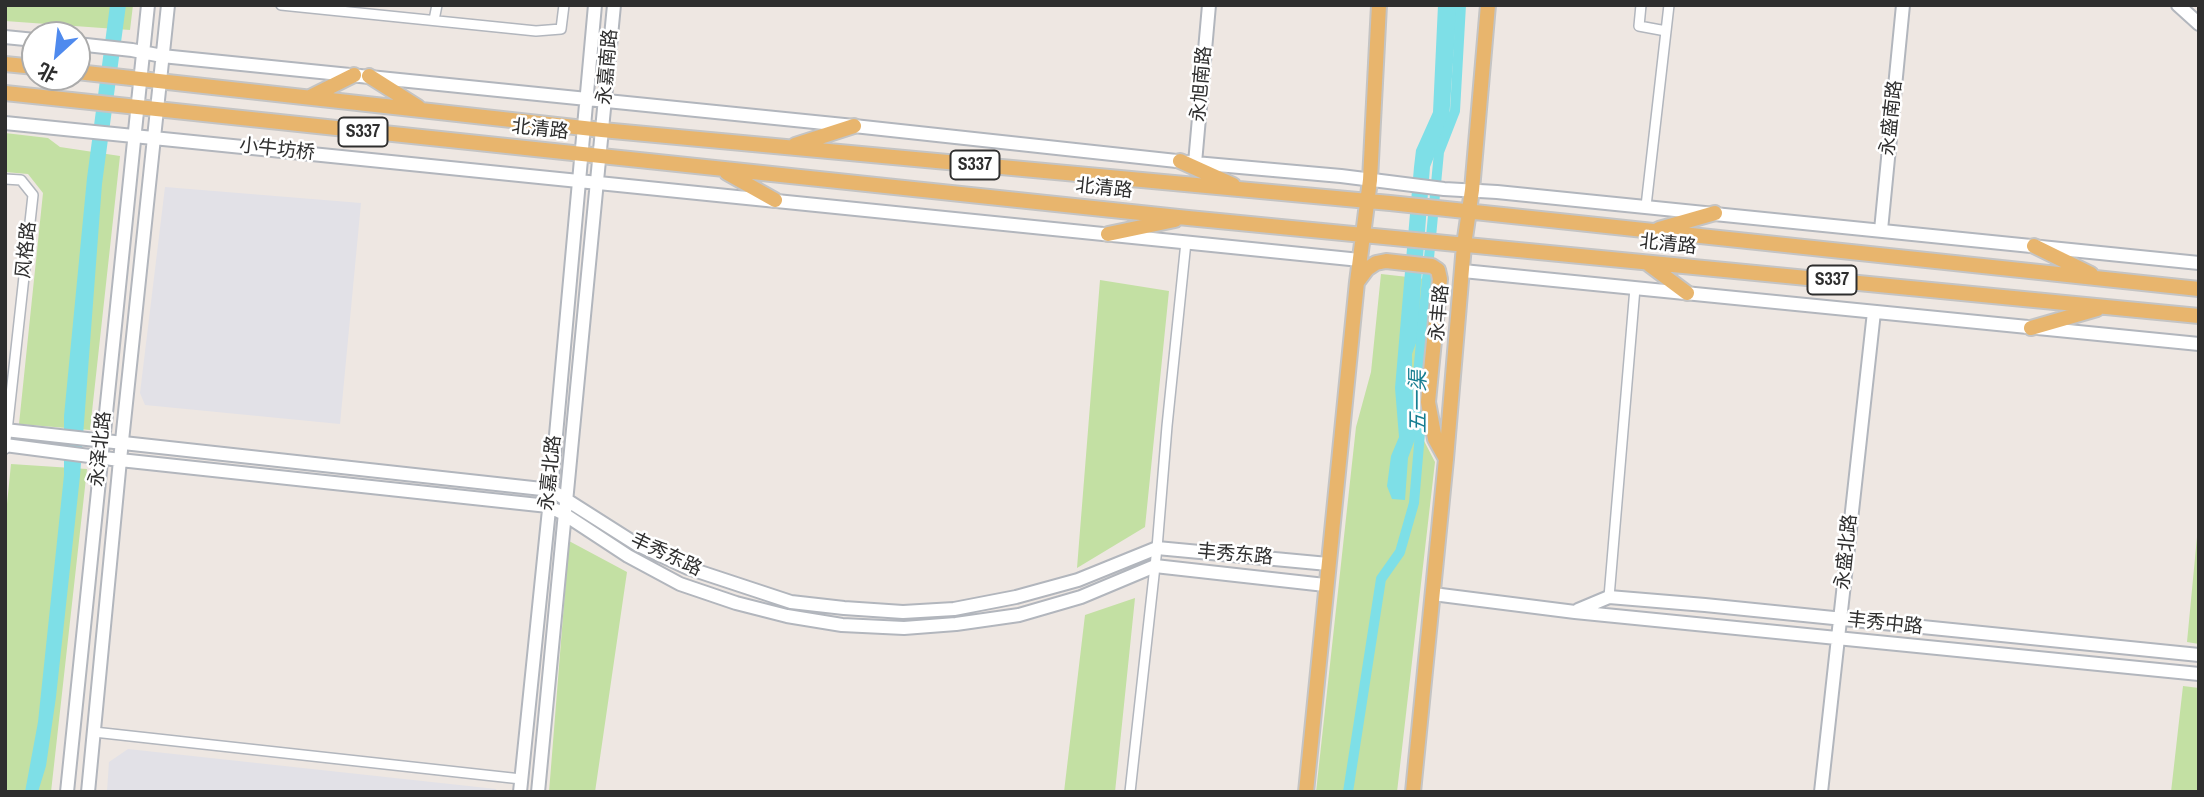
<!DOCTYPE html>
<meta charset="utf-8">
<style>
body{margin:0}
#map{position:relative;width:2204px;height:797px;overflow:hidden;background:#eee7e2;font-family:"Archivo Narrow","Noto Sans SC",sans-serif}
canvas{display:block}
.frame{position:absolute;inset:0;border:7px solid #2e2e2e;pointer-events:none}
.north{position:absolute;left:21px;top:21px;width:70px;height:70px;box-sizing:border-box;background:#fff;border:2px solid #ababab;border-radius:50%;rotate:207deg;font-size:19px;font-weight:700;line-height:28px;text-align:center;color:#2e2e2e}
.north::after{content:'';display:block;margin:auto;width:24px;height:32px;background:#4f8aee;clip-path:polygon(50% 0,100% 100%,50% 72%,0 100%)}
</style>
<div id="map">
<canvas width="2204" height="797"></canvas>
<div class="frame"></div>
<div class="north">北</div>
</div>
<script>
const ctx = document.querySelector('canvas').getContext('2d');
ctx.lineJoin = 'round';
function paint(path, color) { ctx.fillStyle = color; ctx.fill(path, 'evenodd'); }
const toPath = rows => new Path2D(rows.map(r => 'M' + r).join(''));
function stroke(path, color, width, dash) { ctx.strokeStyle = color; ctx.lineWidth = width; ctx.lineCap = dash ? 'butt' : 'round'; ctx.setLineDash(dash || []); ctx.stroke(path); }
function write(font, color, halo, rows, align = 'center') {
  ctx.font = font + ' "Archivo Narrow","Noto Sans SC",sans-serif'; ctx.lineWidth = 5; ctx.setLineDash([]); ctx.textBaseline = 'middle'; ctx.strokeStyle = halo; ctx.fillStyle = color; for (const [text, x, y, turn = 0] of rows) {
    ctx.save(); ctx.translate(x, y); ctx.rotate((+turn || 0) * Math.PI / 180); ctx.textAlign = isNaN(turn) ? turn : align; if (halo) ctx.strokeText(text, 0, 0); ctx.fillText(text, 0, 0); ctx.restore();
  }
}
const industrial = toPath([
 [165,187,361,203,340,424,145,405,140,393],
 [128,749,496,789,497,792,107,792,109,762]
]);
const green = toPath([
 [5,5,133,5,130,30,5,21],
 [5,133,48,138,60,147,120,156,90,430,19,424,43,193,28,174,5,172],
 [1381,274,1426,279,1422,437,1435,462,1397,792,1316,792,1356,427,1371,372],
 [1100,280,1169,291,1145,527,1077,568],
 [11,464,87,469,51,792,5,792,5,524],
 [2199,516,2199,644,2187,642],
 [569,541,627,572,595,792,549,792],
 [1135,598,1115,792,1064,792,1085,615],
 [2183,686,2199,688,2199,792,2171,792]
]);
const water = toPath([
 [110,5,126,5,102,184,80,476,56,697,46,766,38,792,25,792,38,722,64,475,64,416,87,178],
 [1438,5,1457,5,1449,120,1430,167,1420,296,1419,335,1412,354,1412,391,1418,431,1408,458,1405,500,1392,499,1387,486,1391,456,1399,437,1395,388,1414,167,1416,150,1433,112]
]);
const canal = toPath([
 [1348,792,1381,579,1400,552,1414,503,1420,433,1417,385,1439,152,1455,111,1461,5]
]);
const street = toPath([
 [281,5,536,31,561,29,564,5],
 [1641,5,1639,26,1666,31],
 [434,20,437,5],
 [5,179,21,180,33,195,5,449],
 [1646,206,1669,5],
 [1609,597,1635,288],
 [94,732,521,779],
 [1130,792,1157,548,1167,426,1186,242]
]);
const secondary = toPath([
 [2178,5,2199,24],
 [5,37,35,40],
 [77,44,132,50,162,56,854,126,1195,163,1341,176,1444,189,1497,192,2199,263],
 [5,123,1360,260],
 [1195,163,1209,5],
 [1881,230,1903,5],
 [1463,271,2199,344],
 [5,430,551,490,636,544,688,568,791,602,844,608,903,612,954,609,1016,597,1078,580,1157,548,1328,564],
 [5,445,120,460,548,506,564,514,628,556,680,584,736,603,787,616,842,625,904,628,956,624,1019,615,1081,597,1155,566,1325,585],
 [1433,594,1575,612,2199,674],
 [1578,610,1609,597,1705,605,2199,655],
 [67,792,148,5],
 [88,792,120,460,168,5],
 [520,792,551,490,595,5],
 [538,792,614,5],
 [1821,792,1874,312]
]);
const primary = toPath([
 [5,64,35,67],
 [77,72,602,130,1390,203,2199,289],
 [369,76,418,107],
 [5,93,1188,218,2199,316],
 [310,97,354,75],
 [795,145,854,126],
 [1180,161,1233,185],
 [727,173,775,200],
 [1659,229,1715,213],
 [1108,234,1175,220],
 [2034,246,2091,274],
 [1647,263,1687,293],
 [1358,281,1367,269,1376,263,1386,261,1432,266,1438,270,1440,279,1428,402,1435,439,1446,459],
 [2031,328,2097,309],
 [1306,792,1357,282,1370,180,1379,5],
 [1413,792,1446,459,1464,245,1472,190,1488,5]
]);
const shields = [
 [363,132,49],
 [975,165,49],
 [1832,280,49]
];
const shieldNames = [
 ["S337",363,132],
 ["S337",975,165],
 ["S337",1832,280]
];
const streetNames = [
 ["永嘉南路",608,67,-85],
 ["永旭南路",1202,84,-85],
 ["永盛南路",1892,118,-84],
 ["北清路",540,130,6],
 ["小牛坊桥",277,150,6],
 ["北清路",1104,189,6],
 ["北清路",1668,245,6],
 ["风格路",27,250,-84],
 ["永丰路",1440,313,-85],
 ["永泽北路",101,449,-84],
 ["永嘉北路",551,473,-84],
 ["永盛北路",1847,552,-84],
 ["丰秀东路",666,555,25],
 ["丰秀东路",1235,555,5],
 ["丰秀中路",1885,624,6]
];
const waterNames = [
 ["五一渠",1419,402,-90]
];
paint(industrial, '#e2e1e7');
paint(green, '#c3e0a3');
paint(water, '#7edfe7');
stroke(canal, '#7edfe7', 10);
stroke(street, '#b2b6bd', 12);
stroke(secondary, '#b2b6bd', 16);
stroke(primary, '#c4c4c4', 18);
stroke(street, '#fff', 9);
stroke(secondary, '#fff', 12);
stroke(primary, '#e8b56d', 14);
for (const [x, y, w] of shields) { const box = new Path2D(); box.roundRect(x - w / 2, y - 14.5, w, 29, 5); ctx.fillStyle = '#fff'; ctx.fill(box); stroke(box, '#2e2e2e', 2); }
write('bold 18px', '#2e2e2e', null, shieldNames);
write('19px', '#2e2e2e', '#fff', streetNames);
write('italic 21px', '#187e91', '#fff', waterNames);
</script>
